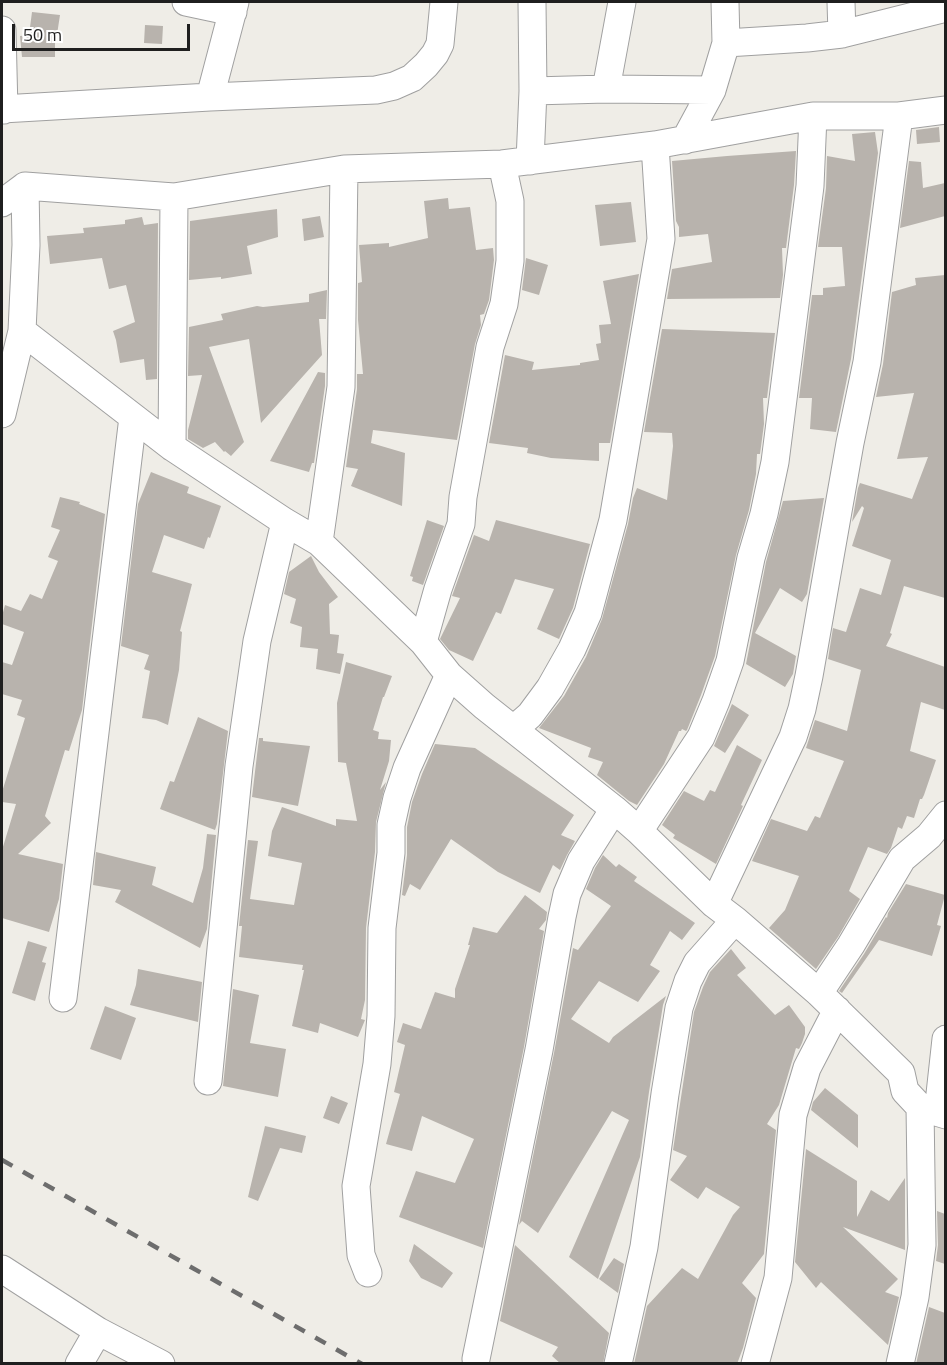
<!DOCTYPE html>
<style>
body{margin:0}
#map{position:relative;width:947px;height:1365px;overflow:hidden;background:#efede7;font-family:"Titillium Web",sans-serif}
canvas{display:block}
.frame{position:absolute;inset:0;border:3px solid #1f1f1f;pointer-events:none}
.scale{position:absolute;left:12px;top:24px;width:178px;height:27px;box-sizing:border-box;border:3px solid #1f1f1f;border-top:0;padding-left:8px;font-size:18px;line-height:21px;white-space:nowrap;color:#1f1f1f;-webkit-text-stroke:4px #fff;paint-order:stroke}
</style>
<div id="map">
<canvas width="947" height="1365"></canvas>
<div class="frame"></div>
<div class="scale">50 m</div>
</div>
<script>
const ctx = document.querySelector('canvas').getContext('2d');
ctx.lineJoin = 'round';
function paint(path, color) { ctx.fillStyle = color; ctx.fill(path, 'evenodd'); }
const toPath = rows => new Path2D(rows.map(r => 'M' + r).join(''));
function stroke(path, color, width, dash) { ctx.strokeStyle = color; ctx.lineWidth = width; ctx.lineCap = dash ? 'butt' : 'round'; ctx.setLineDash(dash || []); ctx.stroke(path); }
const building = toPath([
 [32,12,60,15,56,41,55,41,55,57,22,57,20,36,29,35],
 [145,25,163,26,162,44,144,43],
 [939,127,940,142,917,144,916,130],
 [875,132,878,153,851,359,836,432,810,429,812,398,799,398,812,295,823,295,823,288,845,286,842,247,818,247,826,188,827,156,855,161,852,134],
 [796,151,794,185,786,248,782,248,783,275,780,298,667,299,672,269,712,262,708,234,679,237,679,227,676,221,672,161,727,156],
 [909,161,921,162,923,188,945,183,945,216,900,228],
 [448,198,449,209,470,207,476,250,493,248,494,260,489,300,484,314,480,315,481,325,475,344,457,440,373,430,371,443,405,453,402,506,351,486,358,469,346,467,357,389,357,374,363,374,358,320,358,283,362,282,359,245,389,243,389,247,428,238,424,201],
 [631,202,636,242,600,246,595,205],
 [277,209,278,237,247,246,252,274,221,279,221,277,189,280,190,221],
 [320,216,324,237,304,241,302,219],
 [142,217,144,225,158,223,157,379,146,380,144,359,120,363,116,340,113,331,135,322,126,285,109,289,102,258,50,264,47,236,84,233,83,228,125,224,125,220],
 [526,258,548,265,539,295,522,290],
 [639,274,610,443,599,443,599,461,551,458,527,453,528,448,489,443,505,355,534,362,532,370,580,365,580,363,599,360,596,344,601,343,599,325,611,324,603,281],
 [945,275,945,598,904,586,890,633,892,634,886,646,945,667,945,710,921,702,910,751,936,760,924,795,922,799,920,799,914,818,907,816,902,829,898,827,891,848,887,854,868,847,849,891,860,899,838,937,816,969,769,928,785,910,799,876,752,861,771,819,807,831,815,816,820,818,844,761,806,748,815,720,847,731,861,670,828,659,833,628,846,632,860,588,881,595,891,560,852,546,864,508,862,506,852,522,858,488,860,483,912,499,928,457,897,459,914,393,876,397,883,364,892,292,916,285,915,278],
 [327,290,326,319,319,319,322,355,261,423,249,339,209,347,244,442,231,456,225,451,224,452,215,442,203,448,188,439,188,430,202,375,188,376,189,327,223,320,221,314,257,306,263,307,309,302,309,294],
 [662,329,775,333,767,398,763,398,764,424,760,454,757,454,756,474,749,510,736,555,715,656,701,695,687,730,686,731,682,729,681,731,679,731,664,764,637,805,629,801,597,775,603,762,588,757,591,748,539,728,564,696,586,657,602,619,628,524,633,498,637,488,667,500,673,446,672,433,644,432],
 [318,372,325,373,325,386,314,463,312,463,309,472,270,461],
 [151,472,189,487,187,493,221,506,210,538,208,537,204,549,164,535,152,572,192,584,180,631,182,632,179,670,168,725,156,720,142,718,150,671,144,669,149,655,121,646,138,504],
 [60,497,80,502,79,504,105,514,82,710,69,751,65,750,45,816,51,823,18,854,63,864,59,899,49,932,2,918,2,850,16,804,2,802,2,792,25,718,17,715,22,700,2,694,2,662,12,665,24,632,2,624,2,616,5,605,21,611,30,594,42,599,58,561,48,557,60,530,51,527],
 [824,498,807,594,802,602,780,588,755,633,796,656,793,674,785,687,746,664,766,562,783,501],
 [427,520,444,526,423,585,412,581,413,577,410,576],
 [496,520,590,544,573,608,559,639,537,629,554,589,515,579,501,614,496,612,473,661,449,650,440,639,460,598,452,596,474,535,489,541],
 [311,556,319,572,338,597,329,604,330,634,339,635,337,653,344,654,340,674,316,669,318,649,300,647,302,627,290,623,296,599,284,594,289,572],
 [346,662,392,676,384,697,383,697,373,730,379,732,378,739,391,740,389,761,380,790,386,782,376,822,375,852,366,928,365,1000,361,1019,365,1020,358,1037,320,1023,318,1033,292,1026,304,970,302,970,303,965,239,957,242,926,239,926,248,840,258,841,250,899,294,905,302,863,268,856,272,831,282,807,336,826,336,819,357,821,346,763,338,762,337,703],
 [732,704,749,715,725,753,714,746],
 [198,717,228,731,217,824,215,830,160,809,170,781,174,782],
 [259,738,263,738,263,741,310,746,298,806,252,797],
 [435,744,475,748,574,815,561,835,575,841,567,855,560,870,553,865,540,893,498,872,451,839,420,890,410,884,405,896,402,895,407,855,407,827,412,802,422,774],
 [737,745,762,760,741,805,743,806,716,864,673,838,675,835,662,825,684,791,704,801,710,790,715,792],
 [207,834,216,835,207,929,200,948,115,902,121,890,93,885,96,852,156,867,152,885,193,903,203,868],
 [603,855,616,867,619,864,637,877,634,881,695,923,682,940,670,931,650,965,660,971,638,1002,599,981,571,1019,609,1043,613,1037,666,996,663,1005,649,1092,640,1157,598,1279,569,1257,629,1120,612,1111,538,1233,522,1221,519,1225,554,1053,573,948,578,950,611,906,586,889,595,868],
 [906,884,945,895,937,925,941,926,932,956,879,940,842,993,839,991,864,954,886,917,887,918,888,913],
 [525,895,547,912,546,920,539,929,544,931,524,1047,483,1248,399,1217,416,1171,455,1183,474,1139,422,1116,412,1151,386,1144,400,1094,394,1092,405,1045,397,1042,403,1023,421,1029,435,992,455,998,455,989,470,945,468,945,473,927,497,933],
 [28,941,47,947,42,962,46,963,35,1001,12,993],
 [731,949,746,968,737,975,775,1015,789,1005,805,1027,805,1034,802,1043,799,1049,796,1048,779,1105,767,1124,776,1130,764,1254,742,1283,756,1298,743,1348,737,1364,634,1364,647,1306,682,1268,698,1279,733,1215,740,1207,706,1187,698,1199,670,1180,687,1156,673,1150,694,1012,703,987,710,972],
 [138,969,202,982,198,1022,130,1005,136,985],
 [233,989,259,995,250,1043,286,1049,278,1097,223,1086],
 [105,1006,136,1018,121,1060,90,1049],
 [825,1088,858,1115,858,1148,811,1110,813,1102],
 [331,1096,348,1103,339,1124,323,1118],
 [265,1126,306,1136,302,1153,280,1148,258,1201,248,1197],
 [806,1149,857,1181,857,1217,871,1190,889,1201,905,1178,905,1250,843,1227,898,1279,885,1292,899,1297,888,1345,821,1282,816,1288,795,1262],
 [937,1211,945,1214,945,1264,936,1261,938,1245],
 [414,1244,453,1273,442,1288,421,1278,409,1261],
 [515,1245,609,1333,603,1364,561,1364,552,1356,558,1347,500,1321],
 [614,1258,624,1264,618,1293,599,1279],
 [929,1307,945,1313,945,1364,916,1364]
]);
const minor = toPath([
 [186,2,233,12],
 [725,2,726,43,807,38,842,34,946,8],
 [841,2,842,34],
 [2,30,4,110],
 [606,89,622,2],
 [533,91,606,89,712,90],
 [210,97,235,2],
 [2,109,210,97,376,90,394,86,412,78,426,65,435,54,440,44,444,2],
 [685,140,712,90,726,43],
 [530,161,533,91,532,2],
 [25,186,26,245,22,331,172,447,285,522,319,542,423,642,449,675,484,706,614,809,639,831,714,904,735,920,819,993,901,1073,905,1091,920,1107,946,1115],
 [2,203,25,186,174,197,344,169,502,164,655,145,813,116,899,116,946,110],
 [2,414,22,331],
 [172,447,174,197],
 [319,542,341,387,344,169],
 [423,642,438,589,461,524,463,497,490,347,504,304,510,261,510,201,502,164],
 [514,729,530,715,550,688,572,649,588,613,613,520,661,239,655,145],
 [639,831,701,737,716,701,730,661,751,558,764,514,775,462,810,186,813,116],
 [714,904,793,737,802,709,809,676,850,443,867,362,899,116],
 [819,993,851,945,902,859,929,836,946,815],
 [63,998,133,417],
 [208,1081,239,766,257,641,285,522],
 [938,1112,946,1039],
 [2,1269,98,1331],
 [368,1273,361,1255,356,1186,377,1064,381,1016,382,928,391,853,391,825,397,798,407,768,449,675],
 [476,1359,539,1050,562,917,567,894,581,861,614,809],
 [79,1364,98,1331,161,1364],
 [618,1364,644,1247,665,1094,679,1008,688,981,697,963,735,920],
 [755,1364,778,1278,793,1115,807,1068,837,1010],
 [900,1364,915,1297,922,1245,920,1107]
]);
const rail = toPath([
 [2,1160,362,1364]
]);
paint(building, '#b8b3ad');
stroke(minor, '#a0a0a0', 29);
stroke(minor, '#fff', 27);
stroke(rail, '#6d6d6d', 4.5, [12, 12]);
</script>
